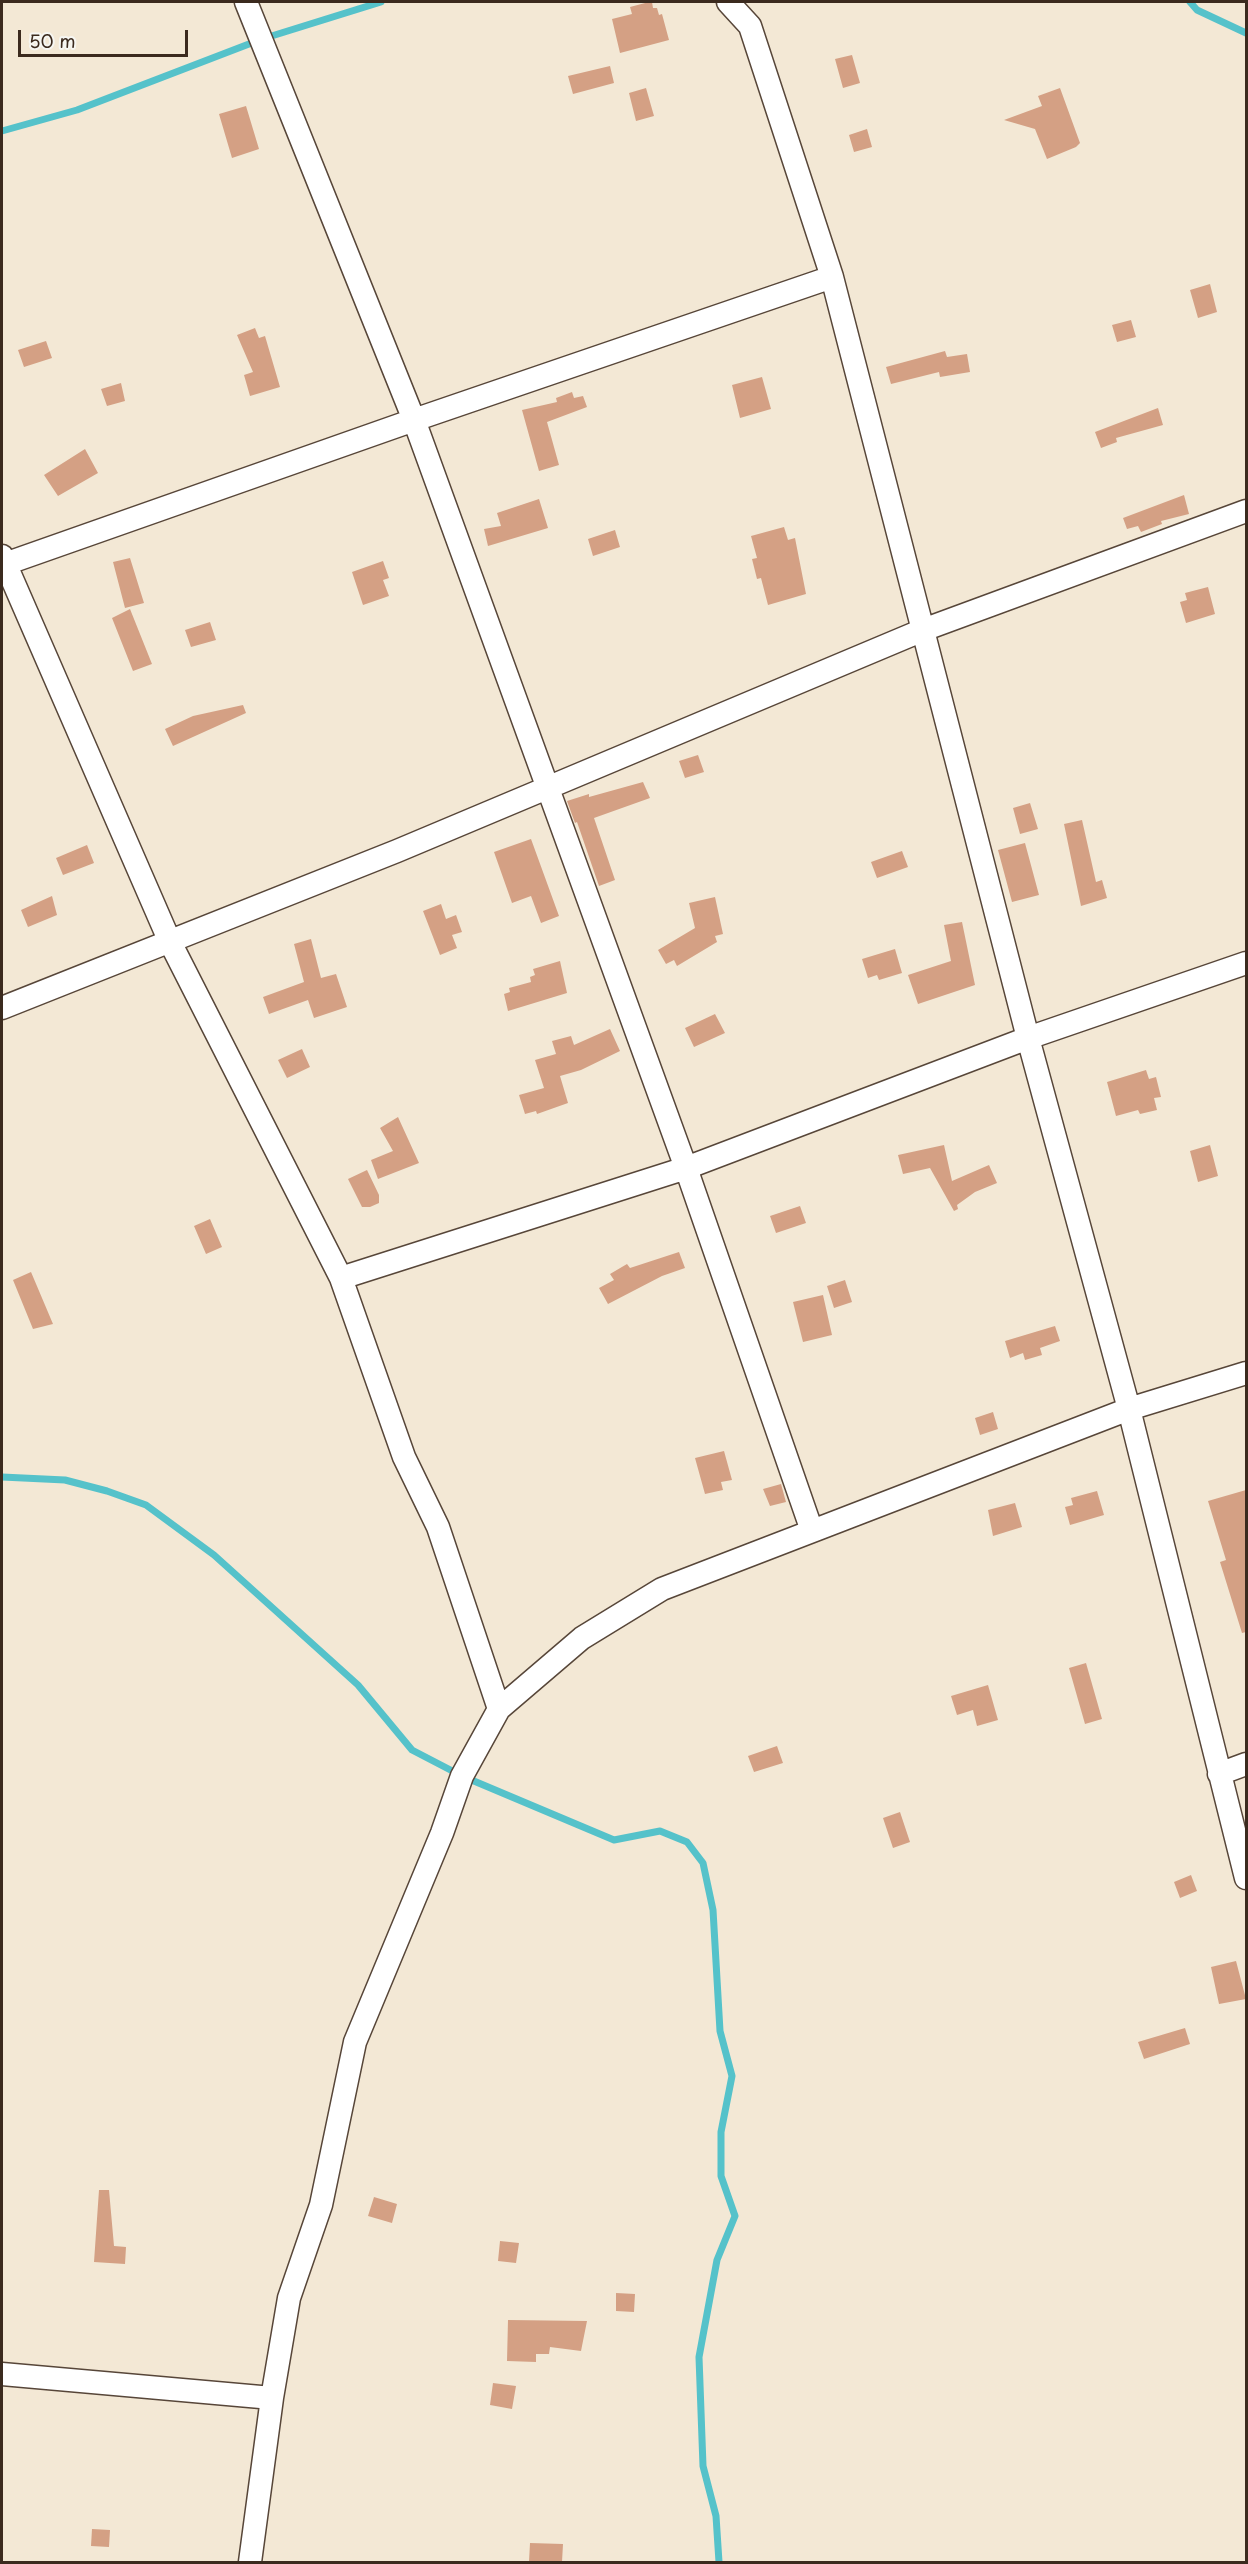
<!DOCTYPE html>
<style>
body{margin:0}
#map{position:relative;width:1248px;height:2564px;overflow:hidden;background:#f3e8d5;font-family:"Playpen Sans",sans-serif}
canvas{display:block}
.frame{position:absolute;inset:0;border:3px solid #3b2a1e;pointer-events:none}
.scale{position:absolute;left:18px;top:30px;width:170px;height:27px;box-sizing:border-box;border:3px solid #3b2a1e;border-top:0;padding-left:8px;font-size:18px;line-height:21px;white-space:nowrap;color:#3b2a1e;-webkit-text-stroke:4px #f6f6f2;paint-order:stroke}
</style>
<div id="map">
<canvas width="1248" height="2564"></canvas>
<div class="frame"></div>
<div class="scale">50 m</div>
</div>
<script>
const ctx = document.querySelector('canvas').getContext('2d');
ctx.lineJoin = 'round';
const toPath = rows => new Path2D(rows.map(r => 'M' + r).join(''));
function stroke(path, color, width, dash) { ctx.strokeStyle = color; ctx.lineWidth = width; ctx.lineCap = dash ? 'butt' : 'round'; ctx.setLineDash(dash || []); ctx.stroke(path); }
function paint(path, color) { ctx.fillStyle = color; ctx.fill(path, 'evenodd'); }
const stream = toPath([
 [1190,2,1197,10,1246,33],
 [2,131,77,110,262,39,381,2],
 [2,1477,65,1480,107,1491,146,1505,214,1555,358,1685,412,1750,462,1776,614,1840,660,1831,687,1842,703,1863,713,1910,720,2031,732,2076,721,2132,721,2176,735,2216,717,2260,699,2357,703,2466,716,2516,719,2562]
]);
const building = toPath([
 [649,2,652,2,653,8,657,8,659,15,662,14,669,40,620,53,612,19,632,14,630,7],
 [852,55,860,83,843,88,835,59],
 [610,66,614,83,573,94,568,76],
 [646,88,654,116,636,121,629,93],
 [1060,88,1080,143,1076,147,1047,159,1035,129,1004,120,1042,106,1038,96],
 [246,106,259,149,232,158,219,114],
 [867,129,872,147,854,152,849,135],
 [1210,284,1217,312,1198,318,1190,290],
 [1131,320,1136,337,1117,342,1112,325],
 [255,328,259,338,265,336,280,387,250,396,244,375,253,372,237,335],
 [46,341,52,358,24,367,18,350],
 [945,351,947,357,967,354,970,372,940,377,939,372,891,384,886,367],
 [762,377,771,409,740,418,732,385],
 [121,383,125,401,107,406,101,389],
 [572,392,574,398,583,396,587,407,547,422,559,465,539,471,522,410,557,402,556,398],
 [1158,408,1163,425,1116,438,1117,442,1101,448,1095,432],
 [85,449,98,473,58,496,44,475],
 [1184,495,1189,514,1161,521,1162,524,1141,532,1138,526,1127,529,1123,518],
 [539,499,548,528,488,546,484,529,501,526,497,513],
 [784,527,788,540,795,538,806,594,768,605,761,578,757,579,752,559,757,558,751,536],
 [615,530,620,547,593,556,588,539],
 [130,558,144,603,125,608,113,562],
 [383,561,389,578,383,580,389,596,363,605,352,572],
 [1208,587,1215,614,1186,623,1180,602,1187,600,1185,593],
 [130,609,152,664,133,671,112,618],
 [210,622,216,640,191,647,185,630],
 [243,705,246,713,173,746,165,729,193,716],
 [698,755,704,772,685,778,679,761],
 [643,782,650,798,594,818,615,880,599,886,577,822,575,823,567,801,589,794,589,797],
 [1030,803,1038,829,1020,834,1013,808],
 [1082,820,1096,882,1102,880,1107,898,1081,906,1064,824],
 [531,839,559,916,541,923,531,896,512,903,494,852],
 [1025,843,1039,895,1012,902,998,850],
 [87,845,94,863,63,875,56,858],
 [902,851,908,867,877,878,871,862],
 [52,896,57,915,28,927,21,910],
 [715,897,723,934,715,936,717,942,677,966,674,960,666,964,658,950,695,928,689,903],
 [441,904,446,919,456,915,462,932,452,935,457,948,440,955,423,911],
 [962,922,975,985,918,1004,908,975,951,961,944,925],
 [311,939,321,978,336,974,347,1007,314,1018,308,1000,269,1014,263,997,304,982,294,944],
 [895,949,902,973,879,980,877,975,868,978,862,959],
 [560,961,567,993,508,1011,504,994,510,992,509,988,531,982,530,977,535,975,533,969],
 [715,1014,725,1033,694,1047,685,1028],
 [610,1029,620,1051,581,1070,560,1076,568,1103,537,1114,536,1111,525,1114,519,1095,544,1088,535,1060,556,1054,552,1041,571,1036,574,1045],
 [302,1049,310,1067,287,1078,278,1060],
 [1146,1070,1149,1079,1156,1077,1161,1097,1154,1098,1157,1110,1140,1114,1138,1110,1116,1116,1107,1082],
 [398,1117,419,1163,378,1179,371,1160,393,1151,380,1128],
 [944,1145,952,1181,989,1165,997,1183,975,1192,957,1205,958,1209,954,1211,930,1168,903,1174,898,1155],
 [1210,1145,1218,1176,1198,1182,1190,1151],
 [367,1170,379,1195,379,1203,370,1207,362,1207,348,1179],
 [800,1206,806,1223,776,1233,770,1216],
 [210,1219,222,1247,206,1254,194,1226],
 [679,1252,685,1268,662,1276,608,1304,599,1288,614,1280,610,1274,627,1264,630,1268],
 [31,1272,53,1324,33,1329,13,1280],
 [845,1280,852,1302,834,1308,827,1286],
 [823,1295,832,1335,803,1342,793,1302],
 [1055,1326,1060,1341,1040,1348,1042,1355,1025,1360,1023,1353,1010,1358,1005,1341],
 [993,1412,998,1429,980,1435,975,1418],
 [724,1451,732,1480,721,1482,723,1490,705,1494,695,1458],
 [781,1484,786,1502,770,1506,763,1489],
 [1246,1490,1246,1632,1242,1633,1220,1562,1226,1560,1208,1501],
 [1097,1491,1104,1515,1070,1525,1065,1507,1073,1505,1071,1498],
 [1015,1503,1022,1527,993,1536,988,1510],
 [1086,1663,1102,1719,1085,1724,1069,1668],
 [988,1685,998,1720,977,1726,973,1710,957,1715,951,1696],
 [777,1746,783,1763,754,1772,748,1756],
 [900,1812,910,1842,893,1848,883,1818],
 [1191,1875,1197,1891,1180,1898,1174,1882],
 [1236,1961,1246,1999,1219,2004,1211,1967],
 [1185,2028,1190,2044,1144,2059,1138,2042],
 [99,2190,109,2190,114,2246,126,2247,125,2264,94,2262],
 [374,2197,397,2204,392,2223,368,2216],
 [500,2241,519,2243,516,2263,498,2261],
 [616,2293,635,2294,634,2312,616,2311],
 [508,2320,587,2321,581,2351,550,2347,549,2354,536,2354,536,2362,507,2361],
 [493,2383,516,2386,512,2409,490,2405],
 [92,2529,110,2530,109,2547,91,2546],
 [530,2543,563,2544,562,2562,529,2562]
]);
const street = toPath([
 [246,2,414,420,686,1168,812,1531],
 [728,2,750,26,832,277,1028,1038,1129,1409,1246,1878],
 [2,556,170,942,341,1278,404,1457,438,1527,499,1709],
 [2,565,414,420,832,277],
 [2,1008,397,851,923,630,1246,511],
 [341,1278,686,1168,1028,1038,1246,963],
 [1219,1774,1246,1764],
 [2,2374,272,2398],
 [250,2562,272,2398,289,2298,321,2205,355,2042,442,1833,462,1776,499,1709,582,1638,662,1589,1129,1409,1246,1373]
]);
stroke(stream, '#55c2ca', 7);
paint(building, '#d4a084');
stroke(street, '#574639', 25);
stroke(street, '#fff', 22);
</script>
